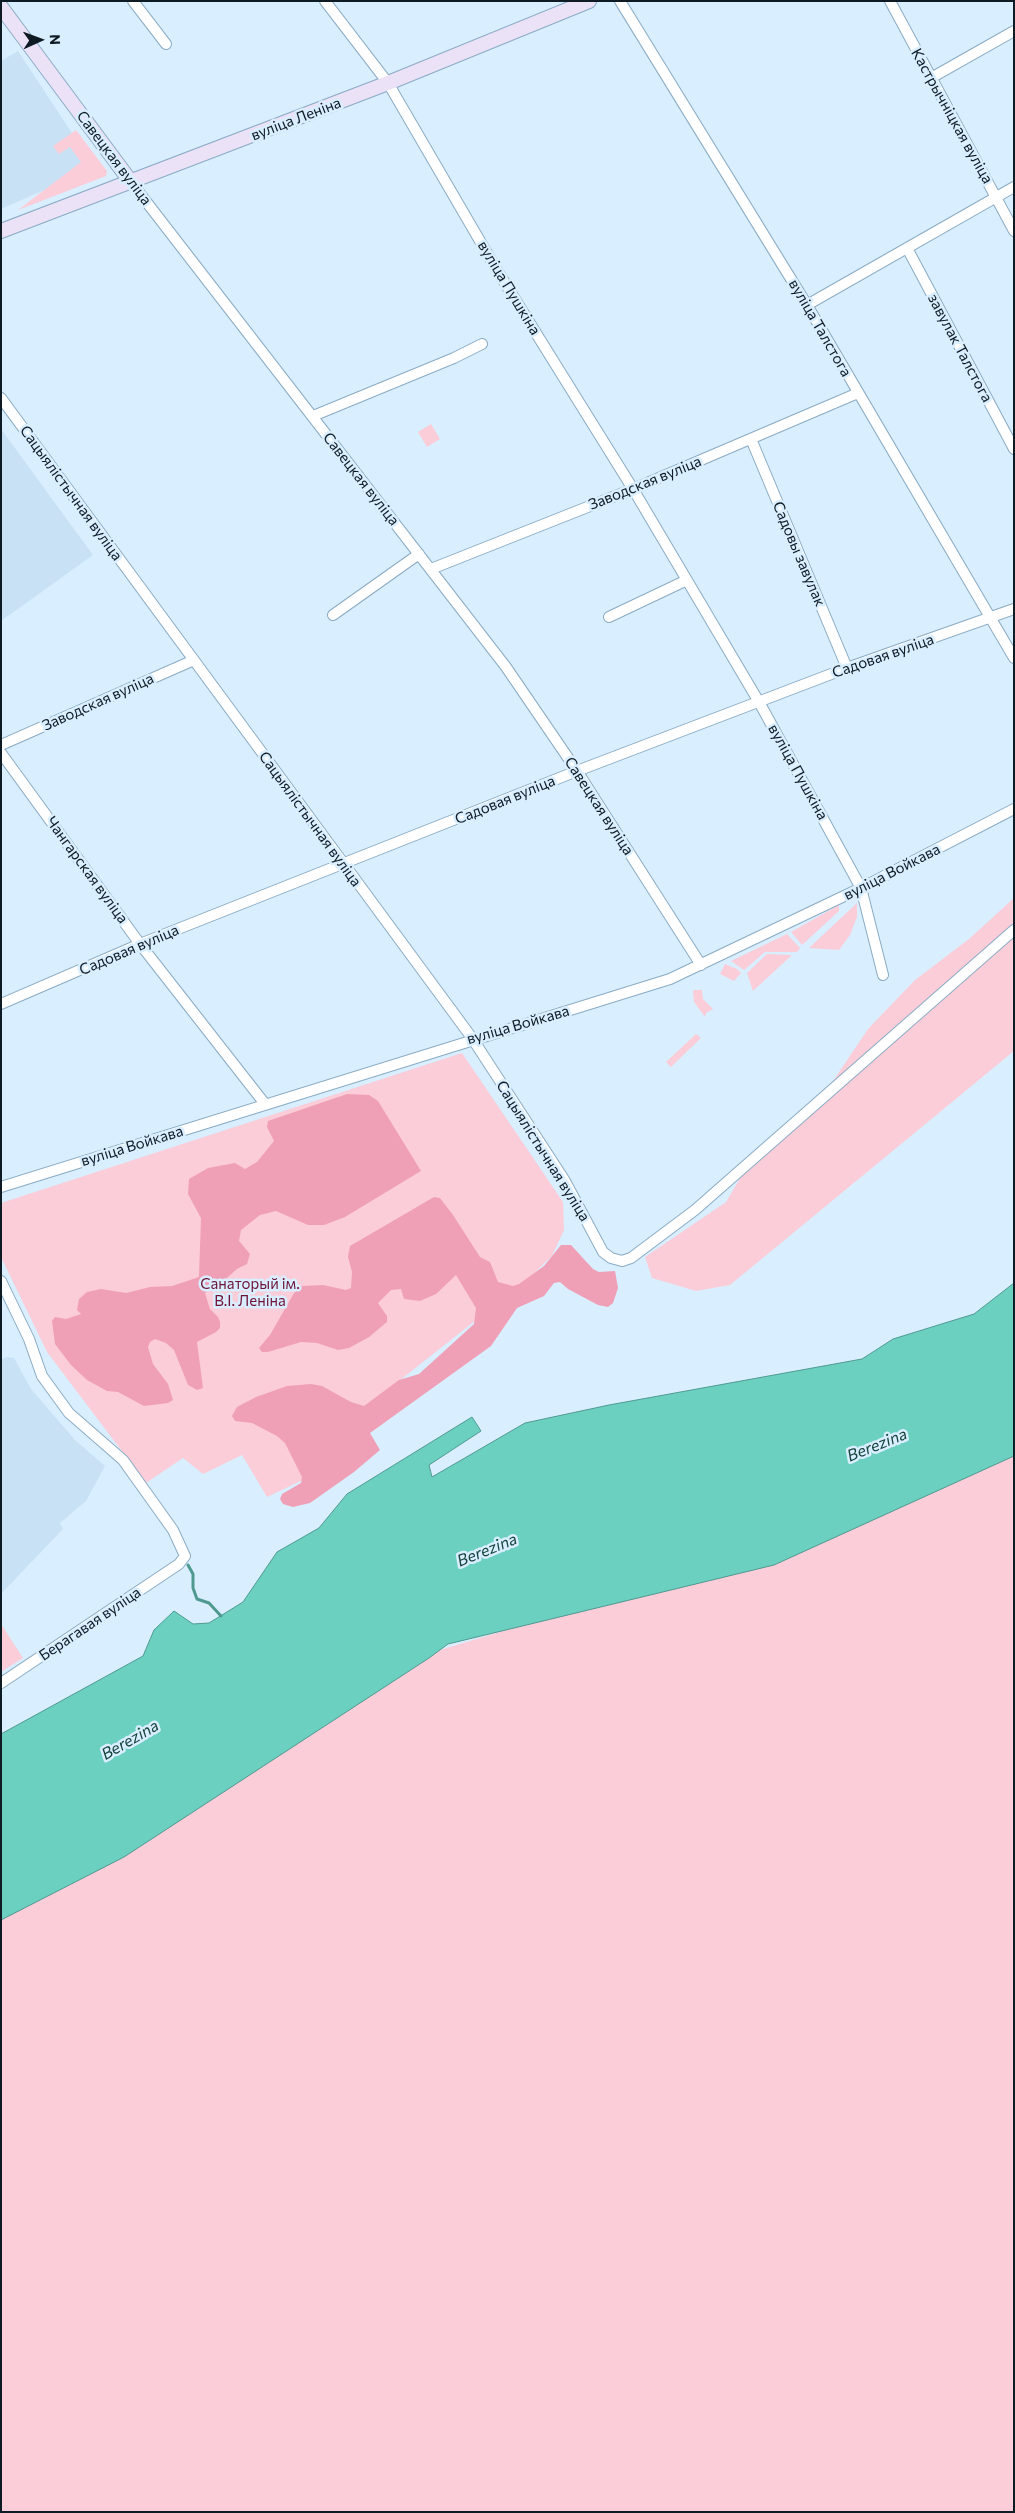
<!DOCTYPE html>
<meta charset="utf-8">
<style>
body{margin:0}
#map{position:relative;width:1015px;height:2513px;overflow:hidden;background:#d9eefe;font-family:Commissioner,sans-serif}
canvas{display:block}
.frame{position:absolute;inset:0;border:2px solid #0e1a24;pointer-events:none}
.north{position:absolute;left:15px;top:15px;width:50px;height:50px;-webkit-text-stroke:4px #d9eefe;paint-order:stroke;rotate:88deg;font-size:14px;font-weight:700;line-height:20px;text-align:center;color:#0e1a24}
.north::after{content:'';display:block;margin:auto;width:18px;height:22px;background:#0e1a24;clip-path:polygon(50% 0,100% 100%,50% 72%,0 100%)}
</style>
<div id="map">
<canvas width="1015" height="2513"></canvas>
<div class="frame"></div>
<div class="north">N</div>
</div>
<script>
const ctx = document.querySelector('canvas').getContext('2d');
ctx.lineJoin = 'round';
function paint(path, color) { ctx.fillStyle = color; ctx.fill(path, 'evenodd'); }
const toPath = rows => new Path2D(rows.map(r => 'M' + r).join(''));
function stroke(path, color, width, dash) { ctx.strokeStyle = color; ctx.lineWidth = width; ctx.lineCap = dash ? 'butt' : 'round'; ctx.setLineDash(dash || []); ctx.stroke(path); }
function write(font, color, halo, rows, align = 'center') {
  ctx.font = font + ' Commissioner,sans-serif'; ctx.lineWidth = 5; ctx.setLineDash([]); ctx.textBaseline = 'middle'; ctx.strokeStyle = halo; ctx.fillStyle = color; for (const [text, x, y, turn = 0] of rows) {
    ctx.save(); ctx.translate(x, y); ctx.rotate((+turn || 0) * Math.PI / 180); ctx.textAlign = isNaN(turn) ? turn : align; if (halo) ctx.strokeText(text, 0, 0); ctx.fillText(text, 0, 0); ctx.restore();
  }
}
const built = toPath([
 [18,51,95,168,1,209,1,61],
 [1,429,93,555,1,621],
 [6,1357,14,1358,31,1389,75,1440,105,1466,86,1501,60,1523,63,1529,1,1594,1,1360]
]);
const green = toPath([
 [76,130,107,171,106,176,18,210,81,162,70,147,59,154,53,146],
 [431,424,440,439,427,447,418,432],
 [1014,898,1014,1051,730,1285,696,1291,652,1278,645,1257,726,1202,746,1168,823,1096,868,1029,915,980,969,939],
 [857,903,857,917,850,935,839,950,809,948],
 [839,905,839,911,802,945,791,932],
 [787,934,800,948,797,952,765,952,744,970,731,961],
 [767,954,792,955,753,991,747,973],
 [725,964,737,969,741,973,734,981,720,974],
 [693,990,702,990,703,999,713,1009,706,1013,705,1017,694,1002],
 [696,1034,701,1038,671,1067,666,1062],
 [462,1053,563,1202,564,1230,552,1256,528,1279,342,1426,303,1480,267,1497,242,1455,203,1474,183,1458,146,1483,47,1352,1,1257,1,1203],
 [1014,1454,1014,2512,1,2512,1,1909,430,1653,819,1536],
 [1,1624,23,1658,1,1672]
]);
const forest = toPath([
 [347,1094,369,1095,378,1101,421,1171,345,1217,324,1225,308,1225,276,1211,260,1215,241,1230,239,1241,250,1254,247,1264,237,1269,220,1284,205,1293,210,1309,218,1317,220,1322,220,1328,216,1332,197,1342,203,1388,197,1390,188,1385,174,1350,166,1343,155,1339,150,1342,148,1347,153,1364,168,1384,173,1400,168,1403,144,1406,118,1392,107,1391,87,1380,71,1365,55,1344,52,1321,55,1317,66,1319,81,1314,77,1310,79,1299,87,1292,101,1289,126,1293,150,1287,172,1286,199,1277,201,1218,188,1194,189,1179,208,1168,235,1163,245,1169,257,1162,274,1141,267,1127,268,1121],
 [434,1197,440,1198,453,1215,480,1257,490,1262,498,1282,513,1286,519,1284,544,1266,561,1245,571,1245,593,1269,599,1272,615,1271,618,1288,613,1303,608,1307,598,1305,568,1289,560,1282,554,1283,544,1296,517,1308,491,1346,370,1433,380,1450,354,1472,310,1503,293,1507,283,1504,280,1499,282,1494,301,1483,302,1477,285,1443,277,1436,252,1423,235,1421,232,1416,237,1407,256,1397,287,1386,311,1384,322,1386,351,1402,364,1406,399,1380,419,1374,474,1324,476,1308,456,1275,436,1294,420,1301,404,1299,401,1289,391,1290,378,1303,387,1316,387,1322,369,1337,349,1348,338,1350,317,1343,301,1342,268,1352,262,1352,259,1348,270,1335,294,1293,302,1286,323,1285,346,1290,351,1288,352,1272,348,1257,350,1246]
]);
const water = toPath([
 [1014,1283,1014,1456,774,1565,448,1644,429,1658,124,1857,1,1920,1,1734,143,1656,154,1630,174,1611,193,1624,209,1623,243,1602,277,1552,319,1528,347,1494,472,1417,481,1431,429,1465,432,1477,525,1423,609,1405,862,1359,893,1339,974,1314,1014,1283]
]);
const stream = toPath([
 [188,1565,193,1574,193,1588,197,1599,209,1603,221,1616]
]);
const street = toPath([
 [133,1,166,44],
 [325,1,388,83,498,272,633,489,759,702,861,888,883,975],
 [620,1,807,305,1014,658],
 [890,1,1014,231],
 [931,78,1014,31],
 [131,182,506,667,577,771,701,965],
 [907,248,1014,449],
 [807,305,1014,187],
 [1,398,472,1038,565,1181,603,1252,611,1258,622,1261,631,1258,695,1210,1014,930],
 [313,416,454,358,482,344],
 [751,439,847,668],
 [431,569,633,489,858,393],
 [333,615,419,554],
 [609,617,687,580],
 [1,745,194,660],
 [1,753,140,944,265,1104],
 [1,1004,140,944,577,771,847,668,1014,609],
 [1,1187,670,979,861,888,1014,809],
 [1,1281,29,1339,42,1376,69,1413,123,1460,173,1530,185,1556,179,1564,1,1683]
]);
const secondary = toPath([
 [1,7,131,182],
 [1,231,388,83,589,1]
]);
const streetNames = [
 ["Кастрычніцкая вуліца",952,116,61],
 ["вуліца Леніна",296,119,-21],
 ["Савецкая вуліца",114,158,53],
 ["вуліца Пушкіна",509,288,59],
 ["вуліца Талстога",820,328,60],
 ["завулак Талстога",960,348,62],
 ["Савецкая вуліца",361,479,52],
 ["Заводская вуліца",645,483,-22],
 ["Сацыялістычная вуліца",71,493,54],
 ["Садовы завулак",799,554,67],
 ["Садовая вуліца",883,656,-19],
 ["Заводская вуліца",98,702,-24],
 ["вуліца Пушкіна",798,772,61],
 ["Садовая вуліца",505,800,-22],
 ["Савецкая вуліца",599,806,57],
 ["Сацыялістычная вуліца",310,819,54],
 ["Чангарская вуліца",87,870,54],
 ["вуліца Войкава",892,872,-27],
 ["Садовая вуліца",129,950,-23],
 ["вуліца Войкава",518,1025,-16],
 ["вуліца Войкава",132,1146,-17],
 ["Сацыялістычная вуліца",543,1151,58],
 ["Берагавая вуліца",90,1624,-34]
];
const parkNames = [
 ["Санаторый ім.",250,1284],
 ["В.І. Леніна",250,1301]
];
const waterNames = [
 ["Berezina",877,1445,-22],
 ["Berezina",487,1550,-22],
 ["Berezina",130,1740,-30]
];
paint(built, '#c9e1f5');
paint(green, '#fbcdd8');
paint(forest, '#f0a0b6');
paint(water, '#6bd0c0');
stroke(water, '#4f9991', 1);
stroke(stream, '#4f9991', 3);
stroke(street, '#8aabc5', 12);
stroke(secondary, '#8aabc5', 16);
stroke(street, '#fff', 10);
stroke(secondary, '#ebe2f8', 14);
write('15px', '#0e1a24', '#d9eefe', streetNames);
write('15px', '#6f1338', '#d9eefe', parkNames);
write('italic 16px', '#15433c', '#d9eefe', waterNames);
</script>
